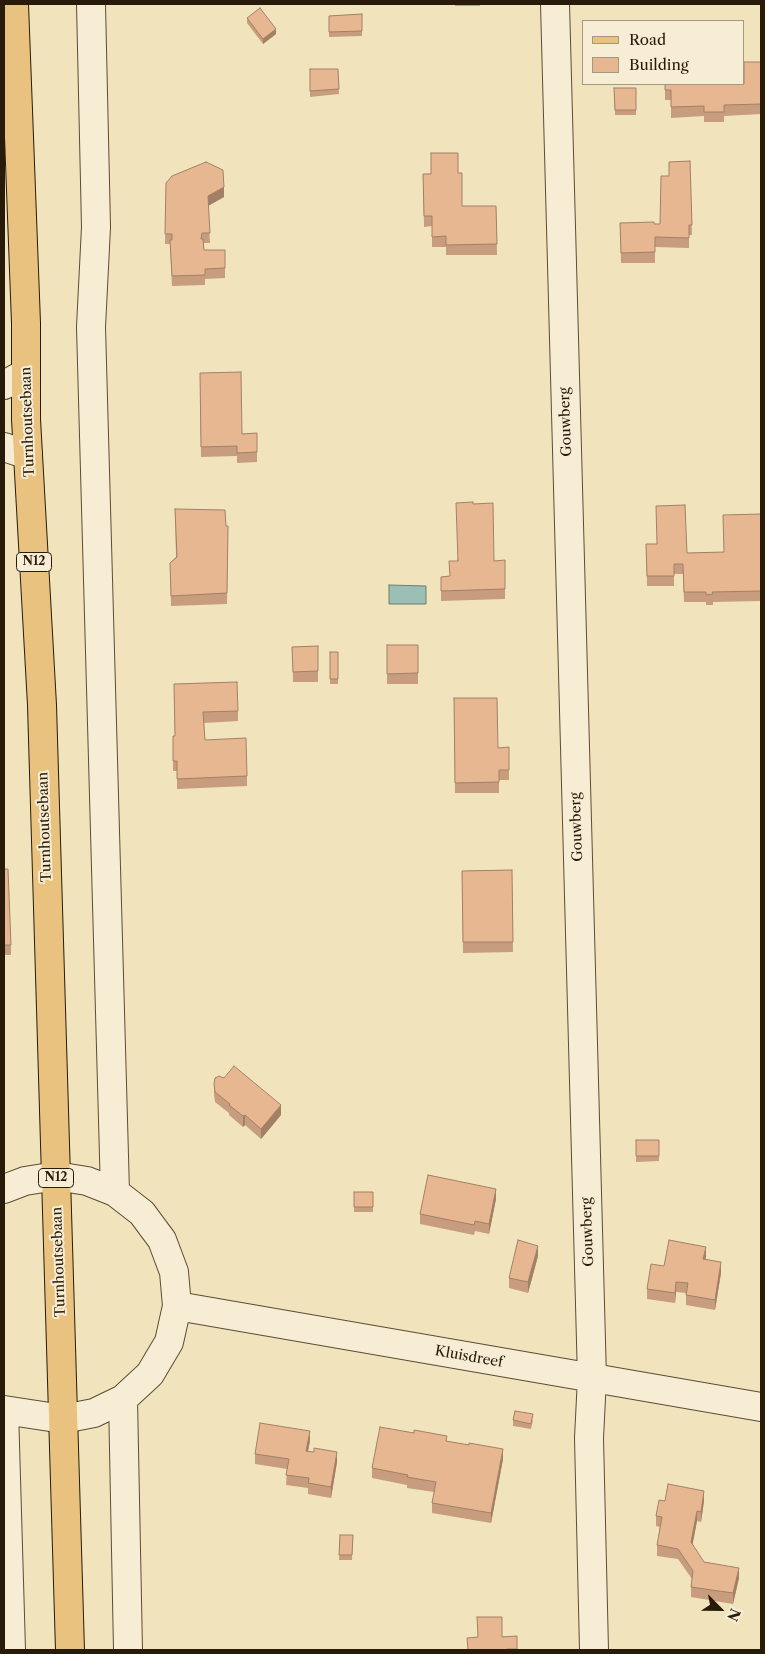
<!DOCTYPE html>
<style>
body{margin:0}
#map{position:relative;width:765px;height:1654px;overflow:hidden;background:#f1e4bd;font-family:"Libre Caslon Text",serif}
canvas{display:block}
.frame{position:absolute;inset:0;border:5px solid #281b09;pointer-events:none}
.legend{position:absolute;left:582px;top:20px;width:162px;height:65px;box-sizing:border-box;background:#f6edd4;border:1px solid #a49983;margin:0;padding:6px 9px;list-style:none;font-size:15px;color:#281b09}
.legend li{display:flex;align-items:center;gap:10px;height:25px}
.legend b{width:25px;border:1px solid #a49983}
.north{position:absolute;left:695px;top:1584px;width:50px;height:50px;-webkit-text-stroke:4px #f6edd4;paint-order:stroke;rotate:113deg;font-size:14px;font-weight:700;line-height:20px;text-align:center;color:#281b09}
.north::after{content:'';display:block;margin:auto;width:18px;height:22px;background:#281b09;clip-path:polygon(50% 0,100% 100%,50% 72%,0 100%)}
</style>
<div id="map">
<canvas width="765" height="1654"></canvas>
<div class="frame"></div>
<ul class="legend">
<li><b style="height:6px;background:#e8c27e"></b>Road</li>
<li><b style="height:14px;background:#e7b792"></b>Building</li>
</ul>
<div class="north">N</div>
</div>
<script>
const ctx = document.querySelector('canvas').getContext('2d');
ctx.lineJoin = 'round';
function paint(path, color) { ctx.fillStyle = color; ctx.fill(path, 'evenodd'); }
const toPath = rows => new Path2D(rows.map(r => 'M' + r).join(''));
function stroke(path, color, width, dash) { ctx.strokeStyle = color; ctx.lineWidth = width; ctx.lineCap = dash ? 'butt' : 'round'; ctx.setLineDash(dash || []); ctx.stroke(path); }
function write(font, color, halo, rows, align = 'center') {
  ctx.font = font + ' "Libre Caslon Text",serif'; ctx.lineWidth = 4; ctx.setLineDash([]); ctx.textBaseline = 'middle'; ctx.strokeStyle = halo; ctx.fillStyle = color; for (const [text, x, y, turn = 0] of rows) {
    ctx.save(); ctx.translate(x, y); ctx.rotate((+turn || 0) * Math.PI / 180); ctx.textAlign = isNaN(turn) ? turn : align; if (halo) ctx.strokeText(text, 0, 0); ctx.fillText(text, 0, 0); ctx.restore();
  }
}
const water = toPath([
 [389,585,426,586,426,604,389,604,389,585]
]);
const minor = toPath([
 [91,4,96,227,91,327,115,1192],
 [555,4,592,1378,589,1438,594,1650],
 [4,385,26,373],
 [4,447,28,455],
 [4,1189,25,1181,56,1176,87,1181,115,1192,142,1213,162,1240,174,1272,177,1306,169,1342,150,1374,123,1399,94,1413,63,1419,4,1410],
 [177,1306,761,1407],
 [123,1399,128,1650],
 [4,1410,11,1650]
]);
const major = toPath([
 [14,4,26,323,26,419,42,705,70,1650]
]);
const wall = toPath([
 [455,4,480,4,480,6,455,6],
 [362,14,362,36,329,37,329,16],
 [247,18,276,34,263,44,247,23],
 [761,62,761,114,724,116,724,122,704,122,704,116,671,118,671,100,665,100,665,84,744,84],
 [310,69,338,69,339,94,310,97],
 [614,88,636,88,636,115,615,115],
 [690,161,692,235,689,235,689,248,655,247,655,263,621,263,620,223,660,224,669,176],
 [458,173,462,206,496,206,497,255,446,255,446,247,432,247,432,226,424,227,423,174],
 [166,183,224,197,208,206,210,243,204,243,204,250,225,250,225,278,205,279,205,285,172,286,170,244,165,244],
 [200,373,242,434,257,433,257,462,237,463,237,456,201,457],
 [473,504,494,561,505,589,505,599,441,601,441,577,450,576,457,561],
 [175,509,228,527,227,604,171,606,170,563,176,557],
 [761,514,761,601,713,602,713,605,706,605,706,602,684,602,683,574,674,574,674,586,647,586,646,544,687,553,724,552],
 [387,645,418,645,418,684,387,684],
 [318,646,318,682,293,682,292,647],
 [330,652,338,652,338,684,330,684],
 [174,694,238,711,238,721,204,723,205,740,247,776,247,786,177,789,177,771,173,771,173,746,175,736],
 [454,698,498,748,509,747,509,780,499,780,499,793,455,793],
 [4,869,11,945,11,955,4,955],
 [512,870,513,952,463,953,462,871],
 [214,1084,281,1115,261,1139,245,1125,243,1127,229,1115,229,1113,215,1102,214,1095],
 [636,1140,659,1140,659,1161,636,1162],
 [354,1192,373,1192,373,1212,354,1212],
 [496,1199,489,1234,475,1231,474,1235,420,1224,420,1214],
 [538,1256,528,1293,509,1288,509,1278],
 [706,1257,705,1259,721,1273,715,1310,686,1305,686,1293,676,1292,675,1303,647,1299,647,1289,664,1266],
 [513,1420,533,1420,531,1429,513,1426],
 [310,1441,308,1451,337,1462,331,1498,308,1494,308,1488,286,1485,287,1469,255,1464,255,1454],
 [447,1441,503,1459,491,1523,432,1513,432,1503,434,1492,407,1488,407,1485,372,1478,372,1468],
 [665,1501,704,1501,701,1522,697,1521,692,1545,704,1562,739,1578,733,1604,691,1597,691,1587,692,1579,678,1559,657,1556,657,1545,660,1527,656,1526,656,1516],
 [340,1535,353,1535,352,1560,339,1560],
 [517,1636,517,1650,467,1650,502,1637]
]);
const shadedWall = toPath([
 [276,29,276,34,263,44,263,39],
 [224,187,224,197,208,206,208,196],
 [281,1105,281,1115,261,1139,261,1129],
 [245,1115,245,1125,243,1127,243,1116],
 [496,1189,496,1199,489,1234,489,1224],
 [538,1246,538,1256,528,1293,528,1282],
 [706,1247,706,1257,703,1269,703,1259],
 [721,1262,721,1273,715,1310,715,1300],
 [676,1282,676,1292,675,1303,675,1293],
 [310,1431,310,1441,306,1461,306,1451],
 [503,1449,503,1459,491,1523,491,1513],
 [337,1452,337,1462,331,1498,331,1487],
 [704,1491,704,1501,701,1522,701,1512],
 [697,1511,697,1521,691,1553,691,1542],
 [739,1568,739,1578,733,1604,733,1593]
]);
const building = toPath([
 [260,8,276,29,263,39,247,18,260,8],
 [362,14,362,31,329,32,329,16,362,14],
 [744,62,761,62,761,104,724,105,724,112,704,112,704,106,671,107,671,90,665,90,665,84,744,84,744,62],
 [310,69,338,69,339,89,310,91,310,69],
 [614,88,636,88,636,110,615,110,614,88],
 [431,153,458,153,458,173,462,173,462,206,496,206,497,244,446,245,446,236,432,237,432,216,424,216,423,174,431,174,431,153],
 [690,161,692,225,689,225,689,238,655,237,655,252,621,253,620,223,654,222,654,224,660,224,661,176,669,176,669,162,690,161],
 [206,162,223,170,224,187,208,196,210,233,202,233,201,239,203,239,204,250,225,250,225,268,205,269,205,275,172,276,170,240,172,240,172,234,165,234,166,183,172,176,206,162],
 [241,372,242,434,257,433,257,452,237,453,237,446,201,447,200,373,241,372],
 [473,502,473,504,493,503,494,561,505,560,505,589,441,591,441,577,450,576,449,561,458,561,456,503,473,502],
 [685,505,687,553,724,552,723,515,761,514,761,591,712,592,713,594,706,595,706,592,684,592,683,564,674,564,674,576,647,576,646,544,657,544,656,506,685,505],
 [175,509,225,510,226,526,228,526,227,593,171,596,170,563,177,557,175,509],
 [387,645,418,645,418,673,387,674,387,645],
 [318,646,318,671,293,672,292,647,318,646],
 [330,652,338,652,338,679,330,679,330,652],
 [237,682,238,711,203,712,205,740,246,738,247,776,177,779,177,761,173,761,173,736,175,736,174,684,237,682],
 [454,698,497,698,498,748,509,747,509,770,499,770,499,782,455,783,454,698],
 [4,869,8,869,11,945,4,945,4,869],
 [512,870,513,942,463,942,462,871,512,870],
 [234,1066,281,1105,261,1129,245,1115,243,1116,229,1105,230,1104,215,1092,214,1084,215,1078,219,1076,224,1078,234,1066],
 [636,1140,659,1140,659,1156,636,1156,636,1140],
 [428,1175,496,1189,489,1224,475,1221,474,1225,420,1214,428,1175],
 [354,1192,373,1192,373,1207,354,1207,354,1192],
 [518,1240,538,1246,528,1282,509,1278,518,1240],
 [669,1240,706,1247,703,1259,721,1262,715,1300,686,1295,688,1283,676,1282,675,1293,647,1289,651,1264,664,1266,669,1240],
 [515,1411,533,1414,531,1424,513,1420,515,1411],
 [260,1423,310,1431,306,1451,314,1452,314,1448,337,1452,331,1487,308,1483,309,1478,286,1475,289,1459,255,1454,260,1423],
 [380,1427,414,1433,414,1430,447,1436,446,1441,469,1445,469,1443,503,1449,491,1513,432,1503,436,1482,407,1477,408,1475,372,1468,380,1427],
 [668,1484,704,1491,701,1512,697,1511,691,1542,704,1562,739,1568,733,1593,691,1587,693,1571,678,1549,657,1545,662,1517,656,1516,659,1500,665,1501,668,1484],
 [340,1535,353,1535,352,1555,339,1555,340,1535],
 [477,1617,502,1617,502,1637,517,1636,517,1649,507,1649,507,1650,468,1650,467,1638,478,1637,477,1617]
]);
const shields = [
 [34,562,35],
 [56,1178,35]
];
const shieldNames = [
 ["N12",34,562],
 ["N12",56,1178]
];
const streetNames = [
 ["Turnhoutsebaan",28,422,-92],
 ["Gouwberg",566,422,-92],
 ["Turnhoutsebaan",45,827,-92],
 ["Gouwberg",577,827,-92],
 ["Gouwberg",588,1232,-92],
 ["Turnhoutsebaan",59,1262,-92],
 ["Kluisdreef",469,1357,10]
];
paint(water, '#9bbeb5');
stroke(water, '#6d7d70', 1);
stroke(minor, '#5a4d36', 30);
stroke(major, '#281b09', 30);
stroke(minor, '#f6edd4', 28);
stroke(major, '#e8c27e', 28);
paint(wall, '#c79d7e');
paint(shadedWall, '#a28066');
paint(building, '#e7b792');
stroke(building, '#a28066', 1);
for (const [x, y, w] of shields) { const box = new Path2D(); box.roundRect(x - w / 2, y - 9.5, w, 19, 4); ctx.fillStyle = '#f6edd4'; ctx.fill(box); stroke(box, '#281b09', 1); }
write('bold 12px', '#281b09', null, shieldNames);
write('14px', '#281b09', '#f6edd4', streetNames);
</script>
